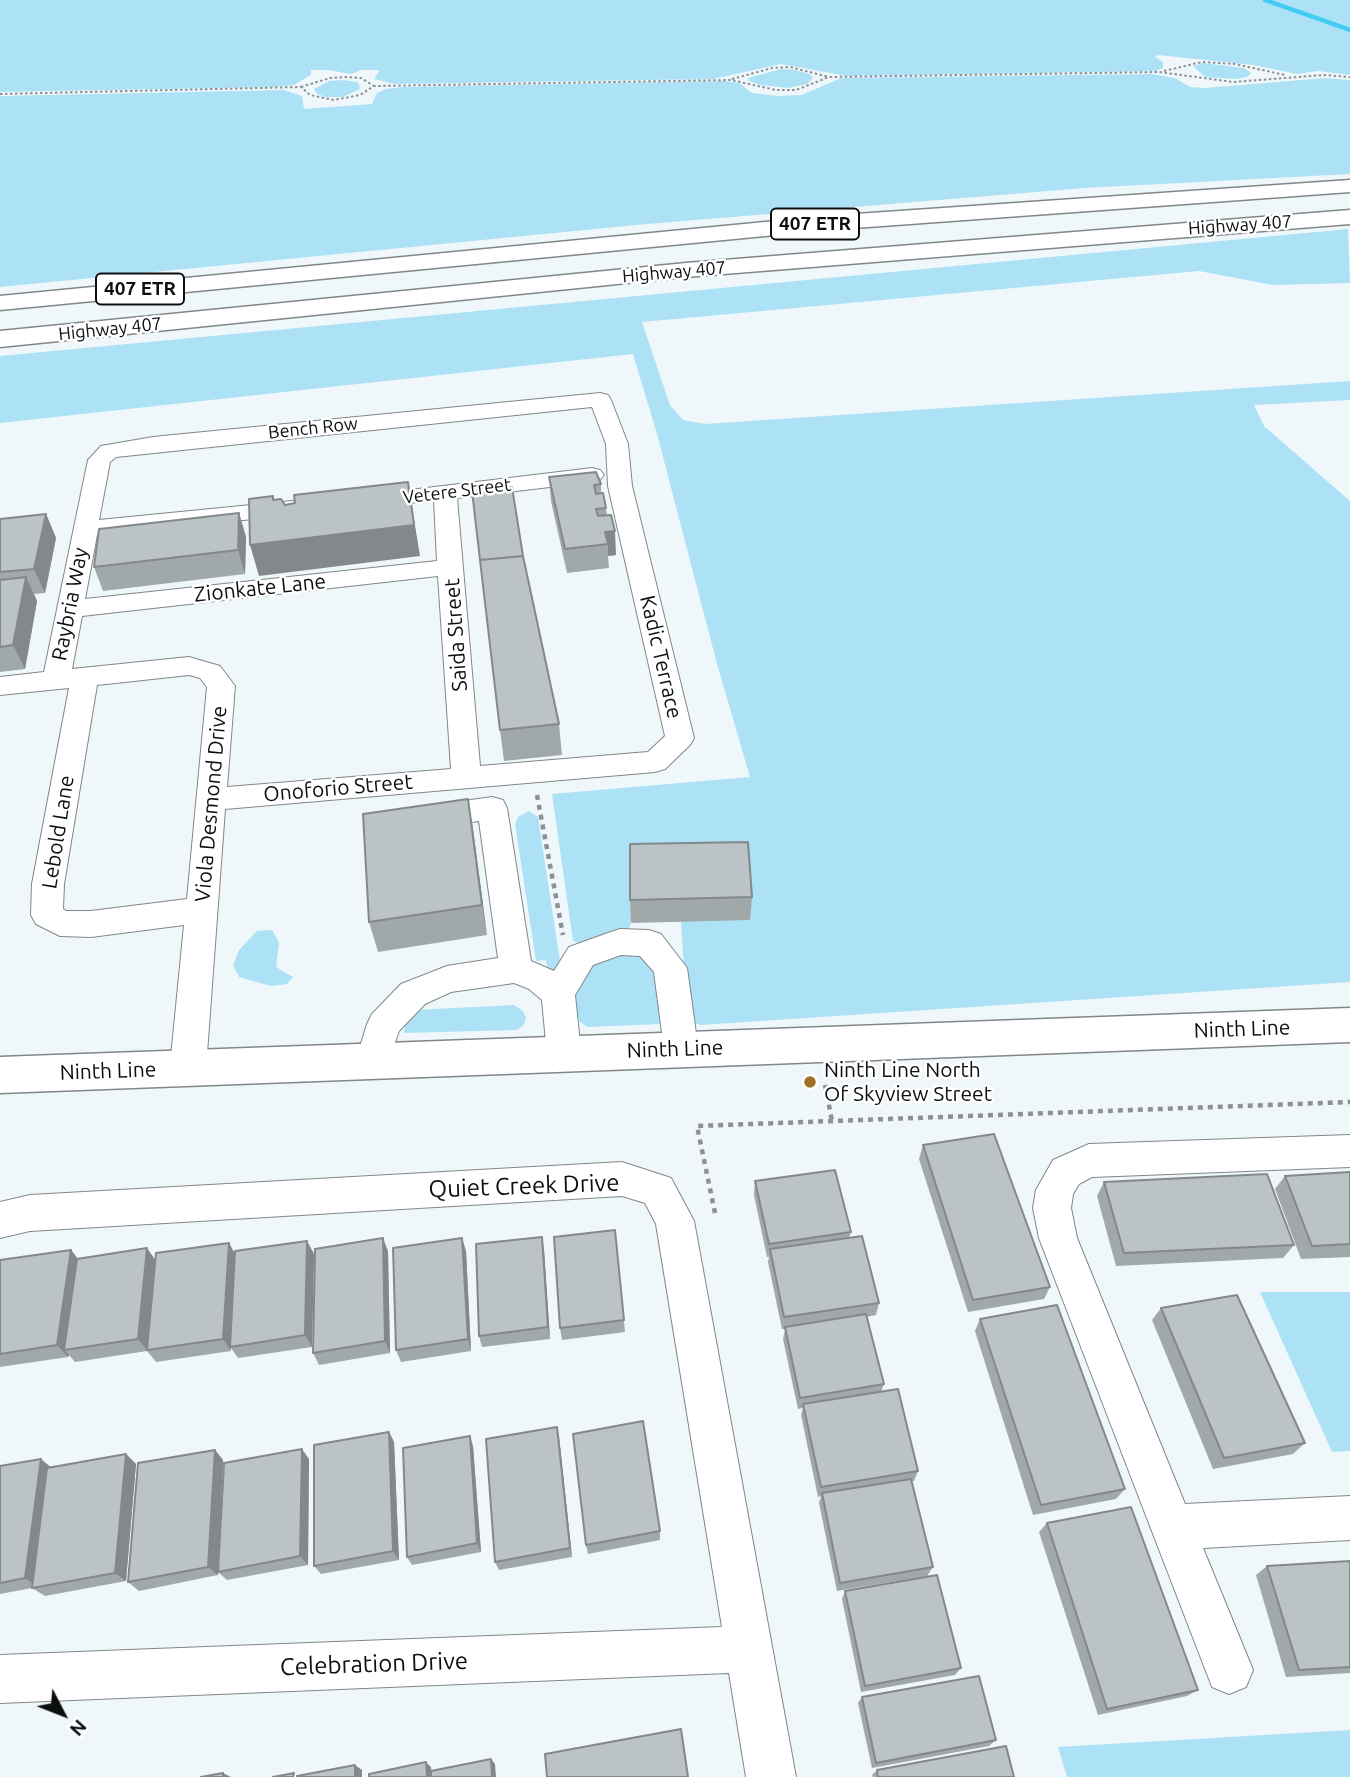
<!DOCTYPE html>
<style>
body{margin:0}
#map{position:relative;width:1350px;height:1777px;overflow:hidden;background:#eff7fb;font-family:Ubuntu,sans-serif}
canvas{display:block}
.north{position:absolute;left:28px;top:1679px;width:70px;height:70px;-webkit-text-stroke:5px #fff;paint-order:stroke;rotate:132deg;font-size:19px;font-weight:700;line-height:28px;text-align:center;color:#0c0e0f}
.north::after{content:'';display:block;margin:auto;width:24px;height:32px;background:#0c0e0f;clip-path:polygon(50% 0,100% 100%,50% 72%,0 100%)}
</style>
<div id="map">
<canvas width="1350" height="1777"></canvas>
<div class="north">N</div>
</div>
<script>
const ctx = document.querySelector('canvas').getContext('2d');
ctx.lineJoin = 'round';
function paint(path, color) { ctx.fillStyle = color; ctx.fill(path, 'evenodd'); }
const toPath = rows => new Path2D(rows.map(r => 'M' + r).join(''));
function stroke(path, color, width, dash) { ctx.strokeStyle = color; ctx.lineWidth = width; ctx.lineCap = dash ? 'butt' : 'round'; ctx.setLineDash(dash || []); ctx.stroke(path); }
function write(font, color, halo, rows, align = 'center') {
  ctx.font = font + ' Ubuntu,sans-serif'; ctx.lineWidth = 5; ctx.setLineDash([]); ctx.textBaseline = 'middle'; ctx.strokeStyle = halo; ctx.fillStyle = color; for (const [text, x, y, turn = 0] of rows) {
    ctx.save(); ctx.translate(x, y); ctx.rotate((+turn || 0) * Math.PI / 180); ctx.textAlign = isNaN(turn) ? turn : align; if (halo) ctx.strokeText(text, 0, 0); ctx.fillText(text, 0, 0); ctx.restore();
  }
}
const green = toPath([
 [0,0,1350,0,1350,75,1318,71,1297,74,1253,65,1159,55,1155,57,1163,62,1163,68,1156,71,846,76,781,64,713,79,394,84,374,79,380,70,361,70,351,74,328,70,311,70,311,75,294,85,273,87,0,92],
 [1203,63,1244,68,1251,73,1247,77,1236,79,1205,77,1193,66],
 [781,69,796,70,810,74,813,78,807,84,788,88,760,85,749,81,748,78],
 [1152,74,1175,78,1190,87,1205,88,1325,78,1350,80,1350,174,1085,188,647,224,0,287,0,96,284,90,302,96,304,109,372,104,377,93,386,89,402,87,725,81,739,83,752,93,778,96,802,95,841,78],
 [343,80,358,82,360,89,343,97,326,97,317,94,314,89,329,81],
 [1348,229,1350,283,1273,285,1199,271,642,322,670,405,683,420,705,424,1350,381,1350,400,1254,405,1264,426,1350,501,1350,982,700,1025,690,1022,687,1016,681,922,631,868,631,923,627,935,581,944,573,941,552,794,750,777,717,664,657,434,633,354,0,423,0,356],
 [529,811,538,817,560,961,558,980,548,972,546,960,536,961,515,824,518,817],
 [272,930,279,942,276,967,293,977,287,984,271,986,239,977,233,965,239,950,257,931],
 [603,955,637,955,652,967,660,987,661,1024,587,1027,580,1022,573,1006,579,973],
 [514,1005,523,1011,526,1018,524,1025,517,1030,404,1033,405,1023,414,1010],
 [1260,1292,1350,1292,1350,1451,1332,1452],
 [1350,1730,1350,1777,1067,1777,1058,1747]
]);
const stream = toPath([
 [1265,0,1350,30]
]);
const pathFar1 = toPath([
 [1164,71,1202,62,1235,64,1285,75],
 [732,79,772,68,790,67,829,77],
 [301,87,330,78,347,77,361,78,374,86],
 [0,94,301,87,310,95,334,100,360,95,374,86,731,80,776,90,796,90,829,77,1159,72,1233,82,1324,75,1350,77]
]);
const path = toPath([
 [537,795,563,935],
 [825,1085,832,1121],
 [715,1213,697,1126,1350,1102]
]);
const minor = toPath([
 [600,393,608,395,611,400,628,444,632,486,694,738,690,745,665,769,655,772,225,809,206,1067,200,1078,188,1082,176,1078,170,1067,184,925,91,937,60,936,36,924,31,915,32,884,69,688,0,695,0,677,44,672,88,460,101,446,153,437,600,393],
 [592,407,606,444,608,486,665,736,648,752,480,766,457,498,592,482,600,480,604,475,600,470,592,468,360,496,356,501,360,506,368,508,434,500,437,561,85,599,97,535,292,515,300,513,304,508,300,503,292,501,99,520,110,462,116,457,592,407],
 [438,576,451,769,227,787,235,686,220,666,189,657,72,669,82,616,438,576],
 [189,675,200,678,207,687,187,899,91,911,66,911,63,909,64,884,97,685,189,675],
 [492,797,503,800,507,808,531,961,554,971,569,947,608,933,620,929,649,930,661,934,687,968,698,1048,693,1058,681,1063,669,1058,664,1048,654,972,640,956,621,955,593,965,575,995,581,1053,576,1063,564,1068,552,1063,547,1053,542,1000,529,989,514,983,451,992,425,1004,399,1031,385,1070,373,1075,361,1070,356,1060,367,1024,372,1014,401,984,447,966,498,958,479,821,429,828,418,825,414,817,418,809,429,806,492,797],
 [1350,1135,1350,1167,1092,1177,1079,1184,1073,1194,1071,1208,1077,1238,1185,1504,1350,1496,1350,1540,1203,1548,1253,1670,1246,1687,1229,1694,1212,1687,1039,1238,1033,1208,1036,1190,1053,1160,1089,1144,1350,1135],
 [622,1162,671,1178,694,1221,796,1777,746,1777,729,1673,0,1703,0,1655,722,1627,656,1224,645,1203,622,1196,30,1231,0,1238,0,1202,30,1195,622,1162]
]);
const major = toPath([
 [1350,1008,1350,1042,0,1093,0,1057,1350,1008]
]);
const highway = toPath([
 [1350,180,1350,192,827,230,0,310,0,296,827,216,1350,180],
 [1350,210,1350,224,686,277,0,347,0,331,686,263,1350,210]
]);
const wall = toPath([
 [549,477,601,484,601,493,606,508,607,516,616,555,608,556,609,568,567,573,551,501],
 [239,513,246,537,245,574,103,591,94,567],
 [46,514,56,538,45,593,34,594,37,601,25,669,0,672,0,519],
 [523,556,559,724,562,755,504,761,500,730],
 [468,799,473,830,487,935,378,952,369,922],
 [752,897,750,920,631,923,630,900],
 [923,1145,1050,1287,1044,1299,968,1312,919,1159],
 [1350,1172,1350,1257,1301,1259,1275,1189,1285,1176],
 [755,1181,851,1232,849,1238,879,1303,876,1315,866,1317,884,1384,881,1392,918,1471,914,1481,911,1481,933,1567,927,1576,837,1591,819,1503,821,1496,818,1497,801,1415,803,1408,798,1409,783,1339,785,1329,782,1329,768,1262,769,1257,767,1257,754,1195],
 [1104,1182,1294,1245,1283,1258,1116,1266,1097,1196],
 [615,1230,625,1332,562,1340,560,1328],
 [307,1241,314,1254,312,1347,238,1358,231,1348,231,1351,156,1362,147,1351,75,1362,69,1355,68,1357,0,1367,0,1260,71,1250,78,1259,156,1260,229,1243,235,1254],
 [544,1250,550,1339,482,1347,479,1336],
 [388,1251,390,1353,319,1365,313,1353],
 [466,1251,471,1351,401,1362,396,1350],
 [1161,1308,1305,1443,1293,1454,1213,1469,1152,1320],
 [980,1319,1125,1489,1116,1499,1033,1515,975,1331],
 [557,1427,559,1437,572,1557,499,1570,495,1562],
 [389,1432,394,1442,399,1560,321,1574,314,1566],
 [473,1446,481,1552,412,1565,407,1557],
 [215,1450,223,1460,218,1575,139,1591,128,1582],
 [126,1454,136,1464,126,1581,45,1596,32,1588,0,1594,0,1466,51,1467],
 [309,1459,308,1565,227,1580,218,1572],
 [1047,1523,1198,1690,1187,1696,1098,1715,1039,1532],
 [660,1531,660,1540,588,1554,586,1545],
 [1350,1561,1350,1673,1286,1677,1256,1575,1267,1566],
 [845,1591,961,1668,955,1675,861,1692,842,1599],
 [862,1697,996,1740,989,1746,872,1768,858,1703],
 [877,1770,1014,1777,873,1777,872,1775]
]);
const shadedWall = toPath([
 [408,482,420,556,259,576,250,545],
 [239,513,246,537,245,574,238,550],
 [46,514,56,538,45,593,34,569],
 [615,531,616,555,608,556,608,544,605,532],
 [26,577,37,601,25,669,13,645],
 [468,799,473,830,487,935,482,905],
 [542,1237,544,1250,550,1339,548,1327],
 [383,1238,388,1251,390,1353,385,1341],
 [462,1238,466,1251,471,1351,468,1339],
 [307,1241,314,1254,312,1347,305,1335],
 [229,1243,236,1256,230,1347,231,1351,223,1339],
 [147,1248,156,1261,148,1351,138,1339],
 [71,1250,81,1263,64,1350,69,1355,68,1357,57,1345],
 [557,1427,559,1437,572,1557,570,1548],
 [389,1432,394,1442,399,1560,393,1551],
 [470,1436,473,1446,481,1552,477,1543],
 [302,1449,309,1459,308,1565,300,1556],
 [215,1450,223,1460,218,1575,208,1567],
 [126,1454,136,1464,126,1581,115,1573],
 [41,1459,53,1469,38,1587,25,1578],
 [491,1759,495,1764,496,1777,492,1777],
 [426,1762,431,1767,432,1777,427,1777],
 [355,1765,362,1770,362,1777,355,1777],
 [223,1773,231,1777,223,1777]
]);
const building = toPath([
 [596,472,601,484,594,485,596,494,603,493,606,508,596,509,598,516,611,515,615,531,605,532,608,544,565,549,549,477,596,472],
 [408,482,414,525,250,545,249,499,273,496,273,500,281,499,285,505,295,503,294,495,408,482],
 [512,487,523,556,480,560,472,491,512,487],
 [239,513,238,550,94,567,99,529,239,513],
 [46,514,34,569,0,572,0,519,46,514],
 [523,556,559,724,500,730,480,560,523,556],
 [26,577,13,645,0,647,0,580,26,577],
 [468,799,482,905,369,922,363,814,468,799],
 [748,842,752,897,630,900,630,844,748,842],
 [994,1134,1050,1287,973,1300,923,1145,994,1134],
 [835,1170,851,1232,769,1244,755,1181,835,1170],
 [1350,1172,1350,1244,1312,1246,1285,1176,1350,1172],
 [1267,1174,1294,1245,1124,1253,1104,1182,1267,1174],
 [615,1230,624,1320,560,1328,554,1237,615,1230],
 [862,1236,879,1303,784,1317,770,1249,862,1236],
 [542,1237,548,1327,479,1336,476,1244,542,1237],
 [383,1238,385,1341,313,1353,315,1249,383,1238],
 [462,1238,468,1339,396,1350,393,1248,462,1238],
 [307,1241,305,1335,230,1347,235,1251,307,1241],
 [229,1243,223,1339,147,1350,156,1253,229,1243],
 [147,1248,138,1339,64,1350,77,1259,147,1248],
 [71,1250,57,1345,0,1354,0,1260,71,1250],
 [1237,1295,1305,1443,1224,1458,1161,1308,1237,1295],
 [1057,1305,1125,1489,1041,1505,980,1319,1057,1305],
 [866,1314,884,1384,800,1398,785,1327,866,1314],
 [898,1389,918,1471,821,1487,803,1404,898,1389],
 [643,1421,660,1531,586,1545,573,1434,643,1421],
 [557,1427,570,1548,495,1562,486,1439,557,1427],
 [389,1432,393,1551,314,1566,314,1445,389,1432],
 [470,1436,477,1543,407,1557,403,1448,470,1436],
 [302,1449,300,1556,218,1572,224,1463,302,1449],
 [215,1450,208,1567,128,1582,138,1463,215,1450],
 [126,1454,115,1573,32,1588,47,1468,126,1454],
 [41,1459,25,1578,0,1583,0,1466,41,1459],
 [911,1479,933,1567,840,1583,822,1493,911,1479],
 [1131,1507,1198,1690,1107,1709,1047,1523,1131,1507],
 [1350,1561,1350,1667,1299,1670,1267,1566,1350,1561],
 [937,1575,961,1668,865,1686,845,1591,937,1575],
 [979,1676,996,1740,876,1763,862,1697,979,1676],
 [681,1729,688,1777,547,1777,545,1754,681,1729],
 [1006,1746,1014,1777,878,1777,877,1770,1006,1746],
 [491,1759,492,1777,431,1777,431,1771,491,1759],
 [426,1762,427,1777,369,1777,369,1774,426,1762],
 [355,1765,355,1777,297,1777,297,1776,355,1765],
 [223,1773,223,1777,201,1777,223,1773],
 [294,1773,293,1777,273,1777,294,1773]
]);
const markers = [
 [810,1082,7,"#a16f25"]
];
const farStreetnames = [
 ["Highway 407",1240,225,-4],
 ["Highway 407",674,272,-5],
 ["Highway 407",110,329,-6],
 ["Bench Row",313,428,-6],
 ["Vetere Street",457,491,-7]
];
const shields = [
 [815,224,88],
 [140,289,88]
];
const shieldNames = [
 ["407 ETR",815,224],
 ["407 ETR",140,289]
];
const streetNames = [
 ["Zionkate Lane",260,588,-6],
 ["Raybria Way",70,604,-79],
 ["Saida Street",456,635,-94],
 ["Kadic Terrace",661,657,77],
 ["Onoforio Street",338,788,-5],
 ["Viola Desmond Drive",211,804,-85],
 ["Lebold Lane",58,832,-81],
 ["Ninth Line",1242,1029,-2],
 ["Ninth Line",675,1049,-2],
 ["Ninth Line",108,1071,-2]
];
const poiNames = [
 ["Ninth Line North",824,1070],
 ["Of Skyview Street",824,1094]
];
const nearStreetnames = [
 ["Quiet Creek Drive",524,1186,-2],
 ["Celebration Drive",374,1664,-2]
];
paint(green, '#ade2f6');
stroke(stream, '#45ccf5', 4.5);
stroke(minor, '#80878a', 2);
stroke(major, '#80878a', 3);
stroke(highway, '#80878a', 3);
stroke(pathFar1, '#8c9194', 2, [2.5, 2.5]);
stroke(path, '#8c9194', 4.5, [5, 5]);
paint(minor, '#fff');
paint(major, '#fff');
paint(highway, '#fff');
paint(wall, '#a1a8aa');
paint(shadedWall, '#83888b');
paint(building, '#bbc3c6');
stroke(building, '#83888b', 2);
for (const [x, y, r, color] of markers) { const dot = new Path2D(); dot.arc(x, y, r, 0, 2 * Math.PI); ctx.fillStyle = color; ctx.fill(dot); stroke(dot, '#fff', 2.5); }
write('18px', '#0c0e0f', '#fff', farStreetnames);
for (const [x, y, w] of shields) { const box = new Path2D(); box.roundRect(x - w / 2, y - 15.5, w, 31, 5); ctx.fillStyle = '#fff'; ctx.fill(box); stroke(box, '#0c0e0f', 2); }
write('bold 19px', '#0c0e0f', null, shieldNames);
write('21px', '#0c0e0f', '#fff', streetNames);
write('21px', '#0c0e0f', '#fff', poiNames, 'left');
write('24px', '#0c0e0f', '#fff', nearStreetnames);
</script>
